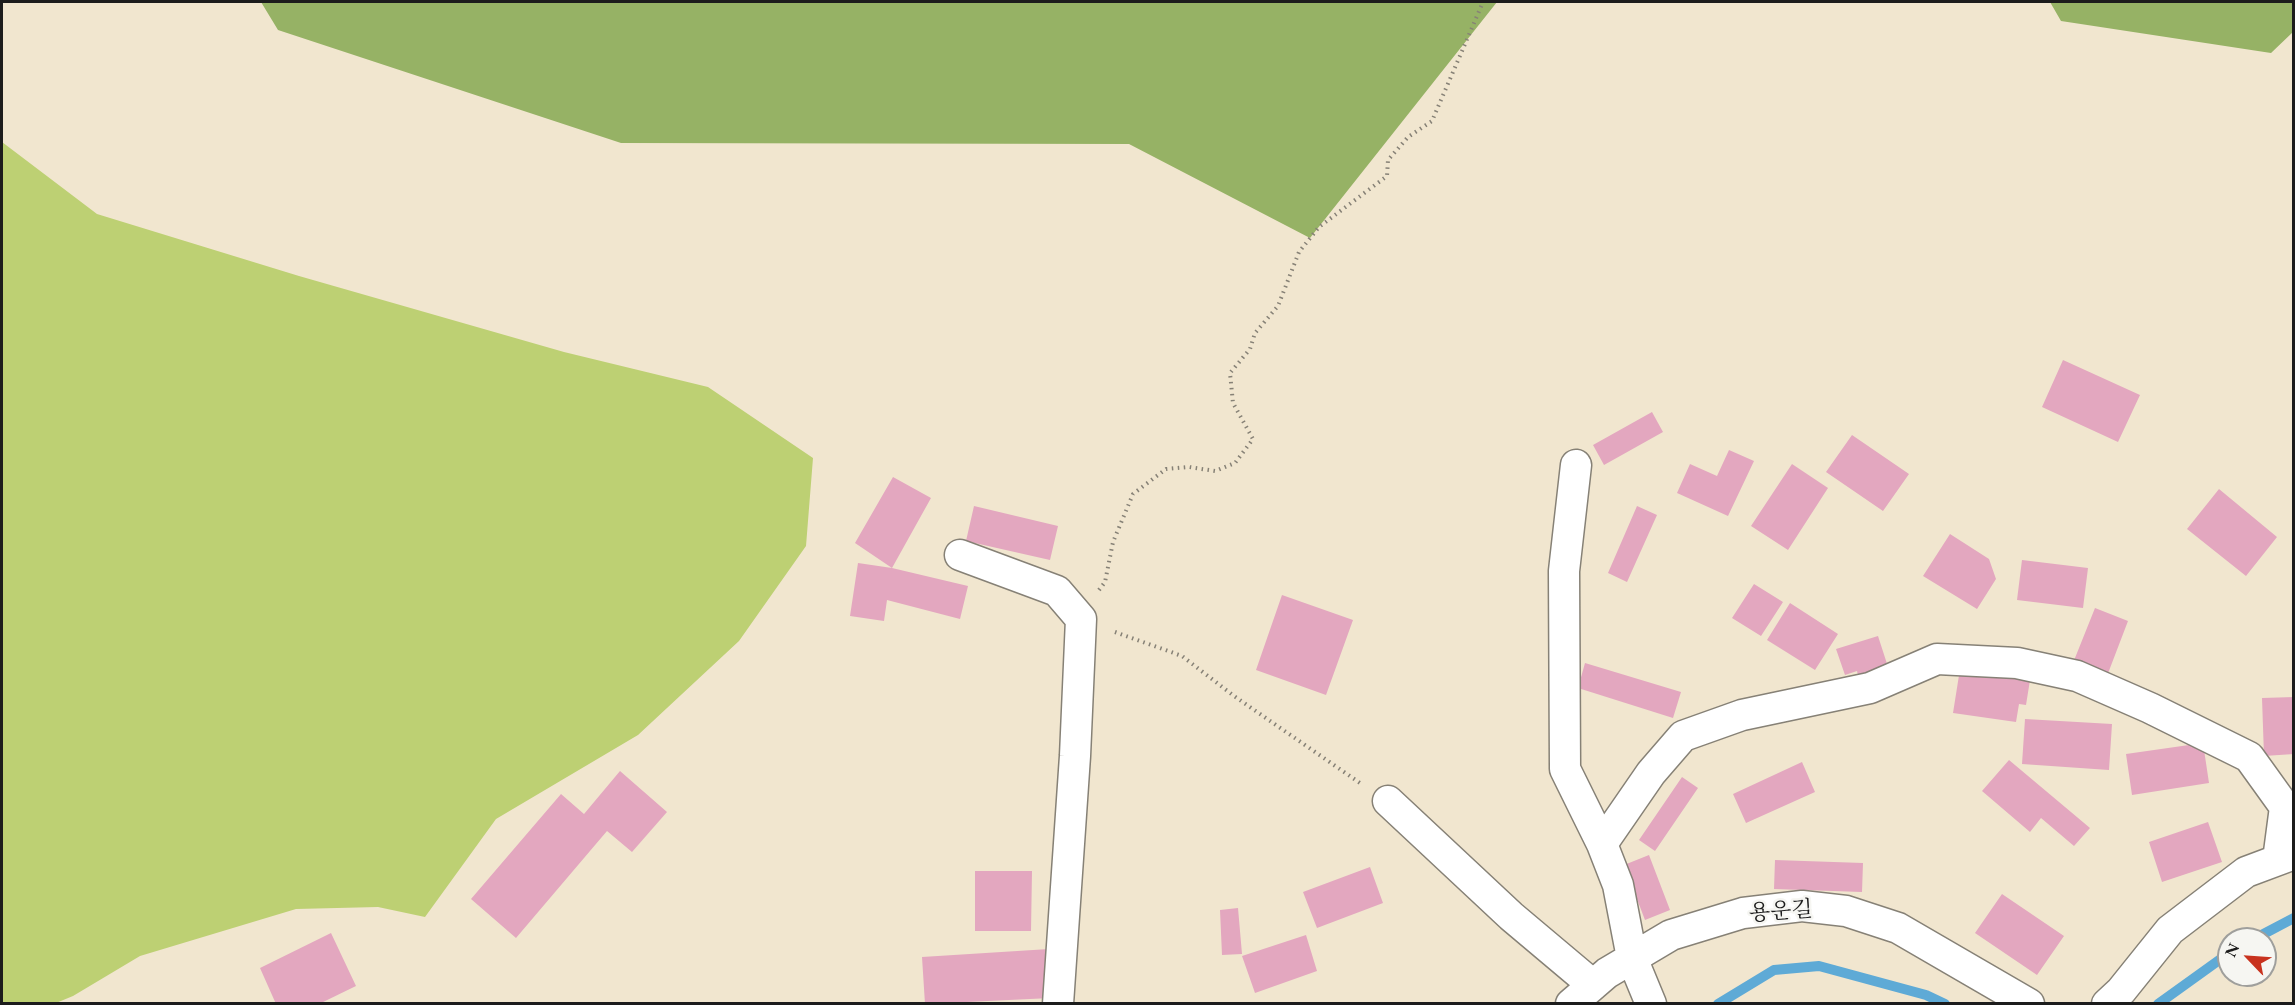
<!DOCTYPE html>
<meta charset="utf-8">
<style>
body{margin:0}
#map{position:relative;width:2295px;height:1005px;overflow:hidden;background:#f1e6cf;font-family:"EB Garamond",serif}
canvas{display:block}
.frame{position:absolute;inset:0;border:3px solid #1c1c1c;pointer-events:none}
.north{position:absolute;left:2217px;top:927px;width:60px;height:60px;box-sizing:border-box;background:#f6f6f2;border:2px solid #9f9f9c;border-radius:50%;rotate:295deg;font-size:16px;font-weight:700;line-height:24px;text-align:center;color:#1c1c1c}
.north::after{content:'';display:block;margin:auto;width:21px;height:27px;background:#c8321e;clip-path:polygon(50% 0,100% 100%,50% 72%,0 100%)}
</style>
<div id="map">
<canvas width="2295" height="1005"></canvas>
<div class="frame"></div>
<div class="north">N</div>
</div>
<script>
const ctx = document.querySelector('canvas').getContext('2d');
ctx.lineJoin = 'round';
function paint(path, color) { ctx.fillStyle = color; ctx.fill(path, 'evenodd'); }
const toPath = rows => new Path2D(rows.map(r => 'M' + r).join(''));
function stroke(path, color, width, dash) { ctx.strokeStyle = color; ctx.lineWidth = width; ctx.lineCap = dash ? 'butt' : 'round'; ctx.setLineDash(dash || []); ctx.stroke(path); }
function write(font, color, halo, rows, align = 'center') {
  ctx.font = font + ' "EB Garamond","Noto Serif KR",serif'; ctx.lineWidth = 5; ctx.setLineDash([]); ctx.textBaseline = 'middle'; ctx.strokeStyle = halo; ctx.fillStyle = color; for (const [text, x, y, turn = 0] of rows) {
    ctx.save(); ctx.translate(x, y); ctx.rotate((+turn || 0) * Math.PI / 180); ctx.textAlign = isNaN(turn) ? turn : align; if (halo) ctx.strokeText(text, 0, 0); ctx.fillText(text, 0, 0); ctx.restore();
  }
}
const green = toPath([
 [2,142,97,214,299,276,564,352,708,387,813,458,806,546,739,641,638,735,496,819,425,917,378,907,296,909,140,956,73,996,56,1003,2,1003]
]);
const forest = toPath([
 [261,2,1497,2,1310,238,1129,144,621,143,278,30],
 [2050,2,2293,2,2293,32,2271,53,2061,21]
]);
const stream = toPath([
 [2254,939,2294,918],
 [1718,1004,1774,970,1819,966,1926,995,1945,1004],
 [2158,1004,2229,953]
]);
const building = toPath([
 [2063,360,2140,395,2118,442,2042,407],
 [1652,412,1663,432,1604,465,1593,445],
 [1852,435,1909,474,1883,511,1826,472],
 [1729,450,1754,461,1728,516,1677,493,1690,464,1717,476],
 [1792,464,1828,488,1788,550,1751,526],
 [893,477,931,498,892,568,855,543],
 [2219,489,2277,537,2246,576,2187,529],
 [974,506,1058,526,1050,560,966,541],
 [1637,506,1657,515,1627,582,1608,573],
 [1950,534,1989,559,1996,579,1977,609,1923,576],
 [2022,560,2088,568,2083,608,2017,600],
 [858,563,892,568,968,586,960,619,887,600,884,621,850,616],
 [1754,584,1783,602,1761,636,1732,618],
 [1282,595,1353,620,1326,695,1256,670],
 [1790,603,1838,634,1815,670,1767,640],
 [2095,608,2128,621,2107,676,2073,663],
 [1878,636,1889,670,1859,680,1857,671,1845,675,1836,649],
 [1585,663,1681,692,1673,718,1578,688],
 [1960,669,2030,680,2026,705,2019,704,2016,722,1953,713],
 [2294,697,2294,754,2264,756,2262,698],
 [2025,719,2112,724,2109,770,2022,764],
 [2203,743,2209,783,2132,795,2126,754],
 [2009,760,2090,828,2074,846,2041,818,2030,832,1982,791],
 [1802,762,1815,792,1746,823,1733,794],
 [620,771,667,812,632,852,607,831,516,938,471,899,561,794,584,814],
 [1682,777,1698,788,1655,851,1639,840],
 [2208,822,2222,862,2162,882,2149,842],
 [1649,855,1670,910,1645,920,1624,865],
 [1775,860,1863,863,1862,892,1774,889],
 [1370,867,1383,903,1317,928,1303,892],
 [975,871,1032,871,1031,931,975,931],
 [2002,894,2064,936,2037,975,1975,933],
 [1238,908,1242,954,1222,955,1220,910],
 [331,933,356,986,319,1004,276,1004,260,968],
 [1306,935,1317,971,1255,993,1242,956],
 [1049,949,1051,998,925,1004,922,957]
]);
const path = toPath([
 [1099,590,1105,582,1113,542,1133,494,1166,469,1189,467,1215,471,1235,463,1253,439,1233,403,1230,373,1250,349,1255,333,1278,306,1299,252,1319,227,1387,176,1388,160,1408,137,1432,121,1483,2],
 [1115,632,1182,656,1234,696,1360,783]
]);
const street = toPath([
 [1576,465,1564,571,1565,769,1602,844],
 [960,555,1057,591,1081,619,1075,756,1058,1004],
 [1388,801,1511,916,1593,985],
 [1571,1004,1607,973,1671,935,1743,913,1802,906,1846,911,1898,928,2029,1004],
 [1651,1004,1632,958,1618,885,1602,844,1651,773,1683,736,1742,715,1870,688,1937,659,2017,663,2077,676,2150,708,2249,757,2285,807,2278,860],
 [2107,1004,2121,991,2170,930,2246,872,2294,854]
]);
const streetNames = [
 ["용운길",1781,912,-4]
];
paint(green, '#bdd073');
paint(forest, '#96b265');
stroke(stream, '#5eaad6', 10);
paint(building, '#e3a7bf');
stroke(street, '#868176', 33);
stroke(path, '#868176', 4, [1.5, 4.5]);
stroke(street, '#fff', 30);
write('22px', '#1c1c1c', '#f6f6f2', streetNames);
</script>
